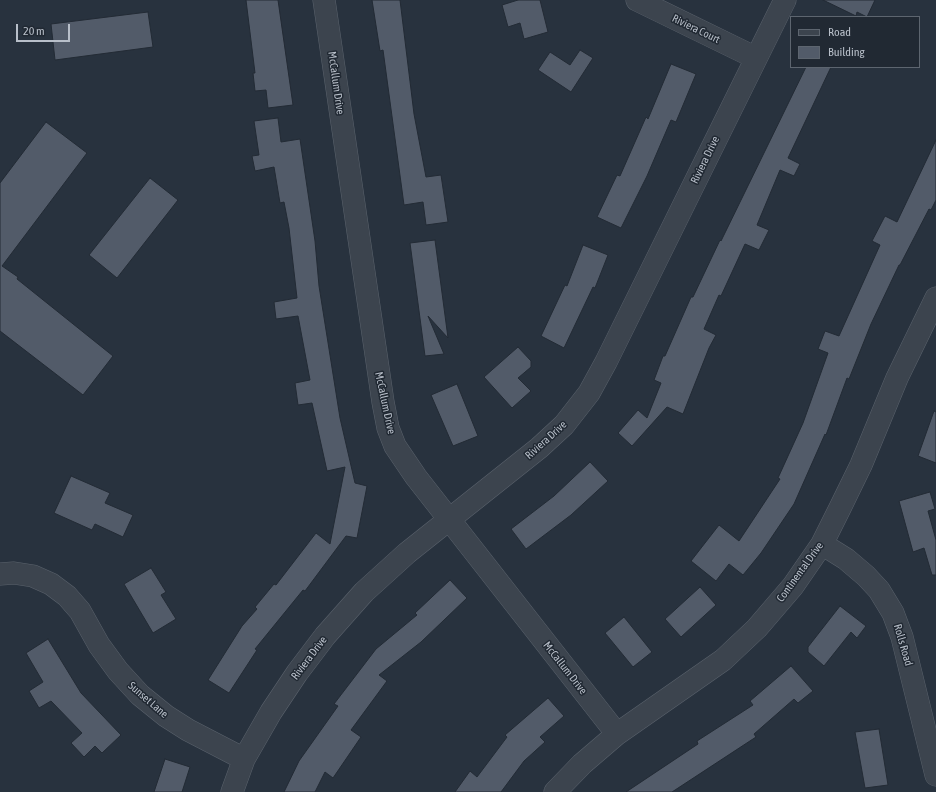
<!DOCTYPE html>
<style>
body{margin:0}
#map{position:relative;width:936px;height:792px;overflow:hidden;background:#28323e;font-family:"Asap Condensed",sans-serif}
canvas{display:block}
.legend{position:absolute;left:790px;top:16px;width:130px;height:52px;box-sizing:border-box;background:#212933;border:1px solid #5d656f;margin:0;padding:5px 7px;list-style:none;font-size:12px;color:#b8bfc9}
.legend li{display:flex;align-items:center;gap:8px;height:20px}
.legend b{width:20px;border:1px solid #5d656f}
.scale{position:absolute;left:16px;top:24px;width:54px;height:18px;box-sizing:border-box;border:2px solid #b8bfc9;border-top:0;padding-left:5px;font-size:12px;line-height:14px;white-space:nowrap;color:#b8bfc9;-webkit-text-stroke:3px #212933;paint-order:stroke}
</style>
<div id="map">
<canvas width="936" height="792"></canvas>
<ul class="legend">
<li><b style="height:5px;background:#3c444e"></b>Road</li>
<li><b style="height:11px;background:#525b69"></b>Building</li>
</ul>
<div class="scale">20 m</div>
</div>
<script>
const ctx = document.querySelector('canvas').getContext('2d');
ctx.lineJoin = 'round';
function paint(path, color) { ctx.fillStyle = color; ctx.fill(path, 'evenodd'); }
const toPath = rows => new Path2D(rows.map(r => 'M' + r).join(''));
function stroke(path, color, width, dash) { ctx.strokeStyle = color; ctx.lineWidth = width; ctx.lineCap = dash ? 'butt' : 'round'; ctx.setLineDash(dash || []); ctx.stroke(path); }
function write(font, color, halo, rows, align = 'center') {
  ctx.font = font + ' "Asap Condensed",sans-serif'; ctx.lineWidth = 3; ctx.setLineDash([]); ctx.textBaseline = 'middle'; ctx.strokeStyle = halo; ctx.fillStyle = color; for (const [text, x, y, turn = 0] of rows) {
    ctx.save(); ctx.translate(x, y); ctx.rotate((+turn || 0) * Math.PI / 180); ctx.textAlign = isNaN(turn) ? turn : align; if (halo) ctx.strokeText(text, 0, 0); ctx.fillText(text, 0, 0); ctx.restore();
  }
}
const building = toPath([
 [246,0,278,0,293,105,268,108,266,90,255,91,253,73,255,73,246,0],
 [372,0,400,0,414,114,426,177,441,175,448,222,426,225,423,202,404,205,383,50,380,51,372,0],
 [518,0,540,0,548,32,524,39,520,23,508,27,502,5,518,0],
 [823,0,875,0,867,17,857,12,856,16,823,0],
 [148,12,153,47,55,60,51,24,148,12],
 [580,50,593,58,571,92,538,70,550,52,570,65,580,50],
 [671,64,696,74,676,122,671,120,647,176,621,228,597,217,617,175,620,176,646,117,648,119,671,64],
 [806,67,831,67,788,158,800,164,794,176,780,170,757,225,769,230,759,250,745,244,721,296,719,295,704,329,716,335,709,348,683,414,667,407,632,446,618,433,638,410,647,418,661,383,654,380,663,356,665,356,691,297,693,297,720,240,721,241,806,67],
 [278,118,281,142,300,139,315,241,319,286,340,418,355,483,367,486,357,538,346,536,305,591,303,590,255,649,257,650,229,693,208,680,242,626,257,609,255,607,274,584,276,585,316,533,330,544,345,467,327,471,312,403,298,405,295,383,310,380,298,316,276,319,274,302,297,298,289,228,284,202,280,203,274,167,255,171,252,156,259,155,254,121,278,118],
 [46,122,87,153,2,266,18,277,17,279,113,356,83,395,0,331,0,183,46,122],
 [936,140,936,200,931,210,929,209,900,265,899,265,871,324,849,379,847,378,826,435,825,434,794,504,761,553,743,575,729,564,716,581,691,561,719,525,739,541,780,479,778,478,803,423,828,353,818,349,825,331,839,336,880,245,872,241,885,216,897,222,936,140],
 [150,178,178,200,117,278,89,255,150,178],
 [435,240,448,338,428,316,444,354,425,356,410,243,435,240],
 [583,245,608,255,595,288,593,287,564,348,541,336,565,285,567,286,583,245],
 [518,347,531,361,531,367,518,378,531,391,512,408,484,377,518,347],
 [457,384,478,436,453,446,431,395,457,384],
 [934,411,936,412,936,463,918,456,934,411],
 [590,462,608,481,571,515,526,549,511,529,554,496,590,462],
 [71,476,110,493,105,503,133,515,123,537,95,524,92,530,54,513,71,476],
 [930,492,935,509,928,511,936,540,936,575,932,575,924,548,913,552,899,501,930,492],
 [151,568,166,592,161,595,176,619,153,633,124,584,151,568],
 [450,580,467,598,421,642,379,675,387,681,351,730,361,737,333,778,325,772,315,792,284,792,299,761,338,706,334,704,376,649,417,615,415,613,450,580],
 [700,587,716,605,681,637,665,619,700,587],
 [840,606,866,626,857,638,851,632,824,666,808,652,808,647,840,606],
 [624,617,652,652,633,667,605,633,624,617],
 [48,639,81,693,121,735,102,753,95,746,84,757,71,743,82,733,51,701,39,708,29,691,43,682,26,653,48,639],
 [791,666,813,691,798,703,794,699,754,734,756,737,672,792,626,792,698,744,697,741,753,705,750,701,791,666],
 [548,698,564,716,540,737,545,742,524,761,501,792,455,792,470,771,477,777,507,737,505,735,548,698],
 [879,729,888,785,865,788,855,732,879,729],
 [165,759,190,767,182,792,154,792,165,759]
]);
const minor = toPath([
 [324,0,383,402,388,428,395,446,416,477,617,734],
 [637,0,756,58],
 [822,544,846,559,866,576,879,590,893,613,902,637,936,775],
 [0,574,14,573,33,576,51,584,67,596,80,611,99,645,118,671,140,695,166,716,188,730,244,759],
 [232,792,244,759,271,712,297,673,325,636,364,592,407,553,539,448,564,425,589,393,606,362,785,0],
 [555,792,582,764,617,734,723,660,757,628,793,586,822,544,840,508,861,465,897,378,936,298]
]);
const streetNames = [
 ["Riviera Court",696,29,26],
 ["McCallum Drive",336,83,82],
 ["Riviera Drive",705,160,-64],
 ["McCallum Drive",385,403,78],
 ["Riviera Drive",546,440,-42],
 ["Continental Drive",800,572,-54],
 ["Rolls Road",903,645,74],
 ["Riviera Drive",309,658,-53],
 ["McCallum Drive",565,668,52],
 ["Sunset Lane",148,700,41]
];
paint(building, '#525b69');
stroke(building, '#232b35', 1);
stroke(minor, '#5a626c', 23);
stroke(minor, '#3c444e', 22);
write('11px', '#b8bfc9', '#212933', streetNames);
</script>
